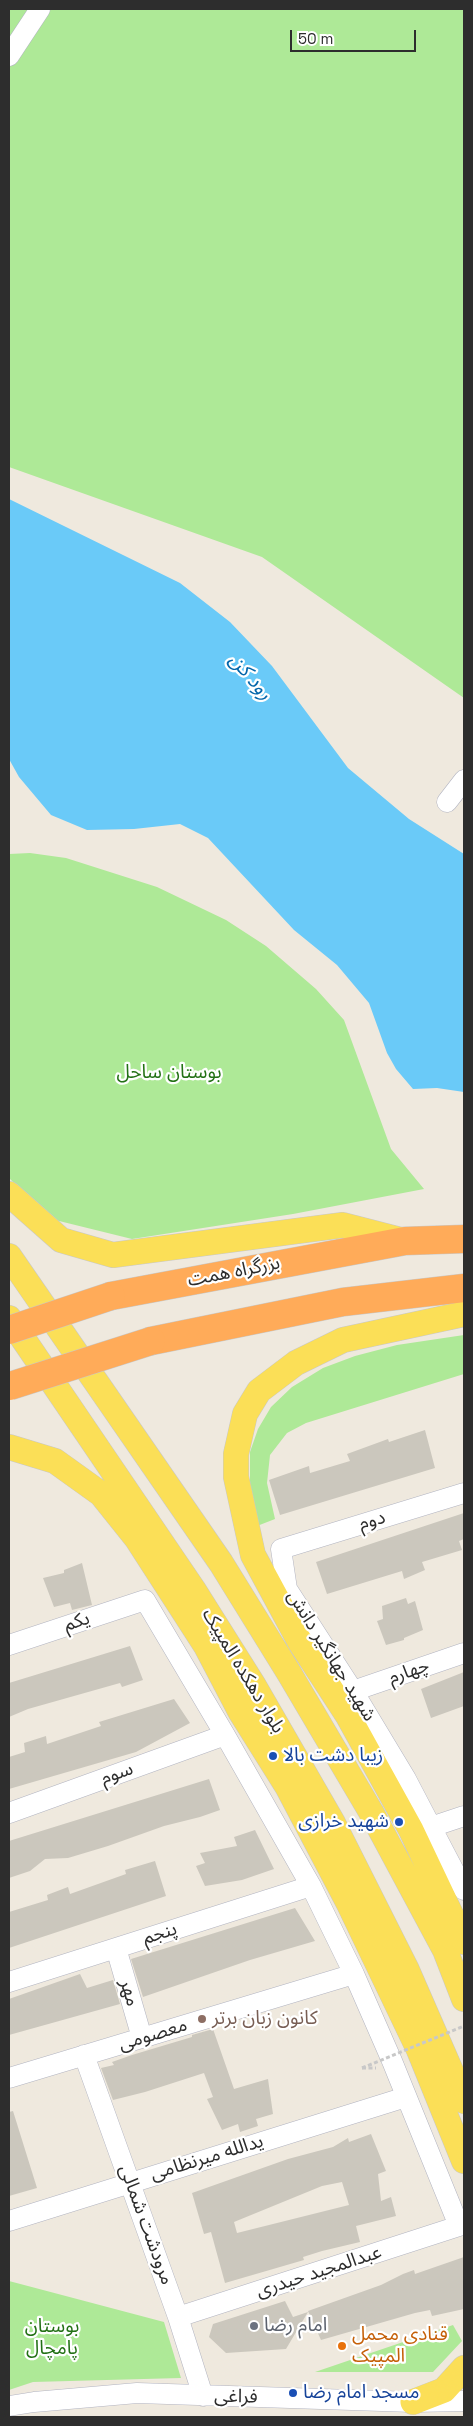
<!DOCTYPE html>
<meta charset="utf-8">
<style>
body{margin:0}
#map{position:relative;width:473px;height:2426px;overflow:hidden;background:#efe9de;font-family:"Space Grotesk",sans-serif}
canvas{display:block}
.frame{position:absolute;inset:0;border:10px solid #2d2d2d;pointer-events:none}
.scale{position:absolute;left:290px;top:30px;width:126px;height:22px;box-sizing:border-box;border:2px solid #2d2d2d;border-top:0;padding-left:6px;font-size:15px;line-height:18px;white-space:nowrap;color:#2d2d2d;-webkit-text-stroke:4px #fff;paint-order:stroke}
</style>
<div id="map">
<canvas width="473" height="2426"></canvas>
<div class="frame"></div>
<div class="scale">50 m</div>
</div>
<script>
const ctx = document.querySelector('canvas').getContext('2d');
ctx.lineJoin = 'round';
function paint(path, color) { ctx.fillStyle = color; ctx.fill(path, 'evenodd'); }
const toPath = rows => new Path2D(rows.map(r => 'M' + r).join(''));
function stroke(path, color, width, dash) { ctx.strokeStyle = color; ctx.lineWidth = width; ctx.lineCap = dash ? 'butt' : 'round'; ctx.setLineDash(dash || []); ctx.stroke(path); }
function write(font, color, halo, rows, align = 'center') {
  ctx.font = font + ' "Space Grotesk","Noto Sans Arabic",sans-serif'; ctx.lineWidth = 4.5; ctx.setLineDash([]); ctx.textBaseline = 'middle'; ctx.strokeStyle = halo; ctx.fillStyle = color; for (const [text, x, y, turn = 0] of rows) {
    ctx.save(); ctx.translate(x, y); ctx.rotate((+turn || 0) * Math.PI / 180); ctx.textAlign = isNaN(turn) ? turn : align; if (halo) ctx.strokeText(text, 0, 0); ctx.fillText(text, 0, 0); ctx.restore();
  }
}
const green = toPath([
 [9,9,464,9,464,698,262,557,9,467],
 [30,853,66,858,157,887,226,920,266,946,316,989,344,1020,391,1149,424,1189,293,1214,132,1239,51,1219,9,1178,9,854],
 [464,1335,464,1374,306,1423,287,1433,270,1455,267,1483,275,1519,257,1526,250,1488,250,1452,258,1429,271,1407,292,1387,323,1368,355,1356,397,1345],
 [9,2281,164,2322,181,2378,33,2382,9,2390],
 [453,2325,462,2341,433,2372,315,2372]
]);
const water = toPath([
 [9,499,180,583,230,622,272,666,348,768,409,819,464,854,464,1092,437,1088,413,1089,396,1069,387,1053,369,1003,337,965,294,930,208,838,180,824,134,829,87,830,51,815,19,777,9,759]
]);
const building = toPath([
 [425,1430,435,1468,280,1515,269,1480,309,1466,310,1473,350,1461,347,1454,388,1439,389,1442],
 [464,1513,464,1539,459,1541,462,1550,422,1562,425,1570,404,1579,402,1571,327,1594,316,1562],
 [82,1563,92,1605,72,1610,70,1603,54,1607,43,1578,64,1573,64,1570],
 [406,1598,408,1604,415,1601,423,1630,404,1638,404,1640,386,1645,377,1621,383,1619,382,1606],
 [130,1646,143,1680,122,1687,120,1683,28,1709,9,1717,9,1683],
 [464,1672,464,1706,431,1718,421,1689],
 [174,1699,190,1723,136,1752,9,1789,9,1757,25,1752,24,1743,46,1736,47,1744,101,1726,99,1722],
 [209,1779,220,1810,200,1817,164,1826,108,1846,68,1858,45,1859,30,1871,9,1878,9,1841],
 [255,1830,274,1869,242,1880,205,1886,196,1866,205,1863,200,1853,237,1846,234,1837],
 [155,1861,166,1896,9,1948,9,1912,48,1900,47,1895,68,1887,70,1894,126,1874,125,1870],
 [295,1908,315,1941,250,1960,143,1997,131,1959],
 [80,1974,87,1988,113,1980,120,2004,9,2035,9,1999],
 [213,2029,234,2089,268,2079,273,2114,256,2119,258,2126,240,2132,238,2124,222,2130,207,2099,213,2097,204,2073,145,2092,113,2100,101,2068,114,2065,112,2062,132,2055,192,2037,192,2035],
 [13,2111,37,2188,9,2196,9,2112],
 [371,2134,386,2171,378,2174,381,2201,391,2197,396,2216,356,2226,360,2242,322,2251,303,2257,304,2260,225,2283,211,2232,204,2234,192,2193,288,2159,333,2147,348,2138,349,2142],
 [342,2182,349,2205,237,2233,234,2222,322,2186],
 [464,2257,464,2309,432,2316,430,2310,415,2313,321,2340,308,2311,381,2285,403,2274,414,2270,415,2274],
 [285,2301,293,2317,308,2312,286,2349,226,2353,209,2337,213,2324]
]);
const path = toPath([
 [362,2068,376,2068]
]);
const minor = toPath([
 [9,56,40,9],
 [447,802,464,780],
 [464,1493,281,1549,287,1589,353,1691,406,1779,464,1890],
 [9,1645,145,1600,225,1735,311,1886,354,1974,392,2061,459,2226,178,2317],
 [353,1691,464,1653],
 [9,1813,225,1735],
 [431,1827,464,1816],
 [116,1948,142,2038],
 [9,1982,311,1886],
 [84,2055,178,2317,203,2396],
 [9,2078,354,1974],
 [9,2221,406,2097],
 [9,2406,34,2402,137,2393,413,2402,464,2401]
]);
const major = toPath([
 [9,1194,61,1240,113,1255,343,1225,405,1241],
 [9,1256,221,1563,289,1673,371,1812,445,1950,464,1999],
 [464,1314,343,1340,296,1363,259,1391,245,1414,236,1454,236,1477,253,1555,300,1642,348,1716,411,1830,464,1942],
 [9,1318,193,1589,254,1686,333,1823,406,1968,464,2101],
 [9,1447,55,1461,101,1494,137,1539,206,1646,240,1711,287,1786,349,1904,419,2050,464,2161],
 [413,2402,444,2390,464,2368]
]);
const highway = toPath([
 [111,1296,405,1241,464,1239],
 [151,1341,343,1302,464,1288]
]);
const pathBridge = toPath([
 [362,2068,464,2026]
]);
const highwayBridge = toPath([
 [9,1330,111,1296],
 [10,1386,151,1341]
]);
const markers = [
 [273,1756,5,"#1a4fb4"],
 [399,1822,5,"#1a4fb4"],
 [202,2019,5,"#8d6e63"],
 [254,2326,5,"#6b7280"],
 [342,2346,5,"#e8710a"],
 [293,2393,5,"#1a4fb4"]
];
const parkNames = [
 ["بوستان ساحل",169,1073],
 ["بوستان",52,2327],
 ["پامچال",52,2349]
];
const streetNames = [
 ["بزرگراه همت",234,1272,-11],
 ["دوم",372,1521,-17],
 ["یکم",77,1622,-18],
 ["شهید جهانگیر دانش",331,1656,58],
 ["بلوار دهکده المپیک",243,1671,59],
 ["چهارم",409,1672,-19],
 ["سوم",117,1774,-20],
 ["پنجم",160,1934,-18],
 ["مهر",129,1993,74],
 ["معصومی",153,2035,-17],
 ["یدالله میرنظامی",207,2158,-17],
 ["مرودشت شمالی",146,2225,70],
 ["عبدالمجید حیدری",319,2272,-18],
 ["فراغی",236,2397,2]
];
const transitNames = [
 ["زیبا دشت بالا",283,1756],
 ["شهید خرازی",389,1822,"right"],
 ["مسجد امام رضا",303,2393]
];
const educationNames = [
 ["کانون زبان برتر",212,2019]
];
const worshipNames = [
 ["امام رضا",264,2326]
];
const foodNames = [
 ["قنادی محمل",352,2335],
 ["المپیک",352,2357]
];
const waterNames = [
 ["رود کن",250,677,50]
];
paint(green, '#aee997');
paint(water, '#6acaf8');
paint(building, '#cbc7bd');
stroke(minor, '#b2b4c1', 21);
stroke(major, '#c8c8c8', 26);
stroke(highway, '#c8c8c8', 29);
stroke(path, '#c8c8c8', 3, [4, 2.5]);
stroke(minor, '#fff', 20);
stroke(major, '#fbdf57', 25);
stroke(highway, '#ffab59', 28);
stroke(highwayBridge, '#c8c8c8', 29, []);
stroke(pathBridge, '#c8c8c8', 3, [4, 2.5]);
stroke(highwayBridge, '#ffab59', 28);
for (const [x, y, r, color] of markers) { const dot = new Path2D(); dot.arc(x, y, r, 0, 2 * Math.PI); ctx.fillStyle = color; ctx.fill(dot); stroke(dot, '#fff', 2); }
write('19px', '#237115', '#fff', parkNames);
write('19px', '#2d2d2d', '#fff', streetNames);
write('19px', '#164399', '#fff', transitNames, 'left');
write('19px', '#785e54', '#fff', educationNames, 'left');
write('19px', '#5b616d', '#fff', worshipNames, 'left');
write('19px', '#c56008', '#fff', foodNames, 'left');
write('italic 20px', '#0366aa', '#fff', waterNames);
</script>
